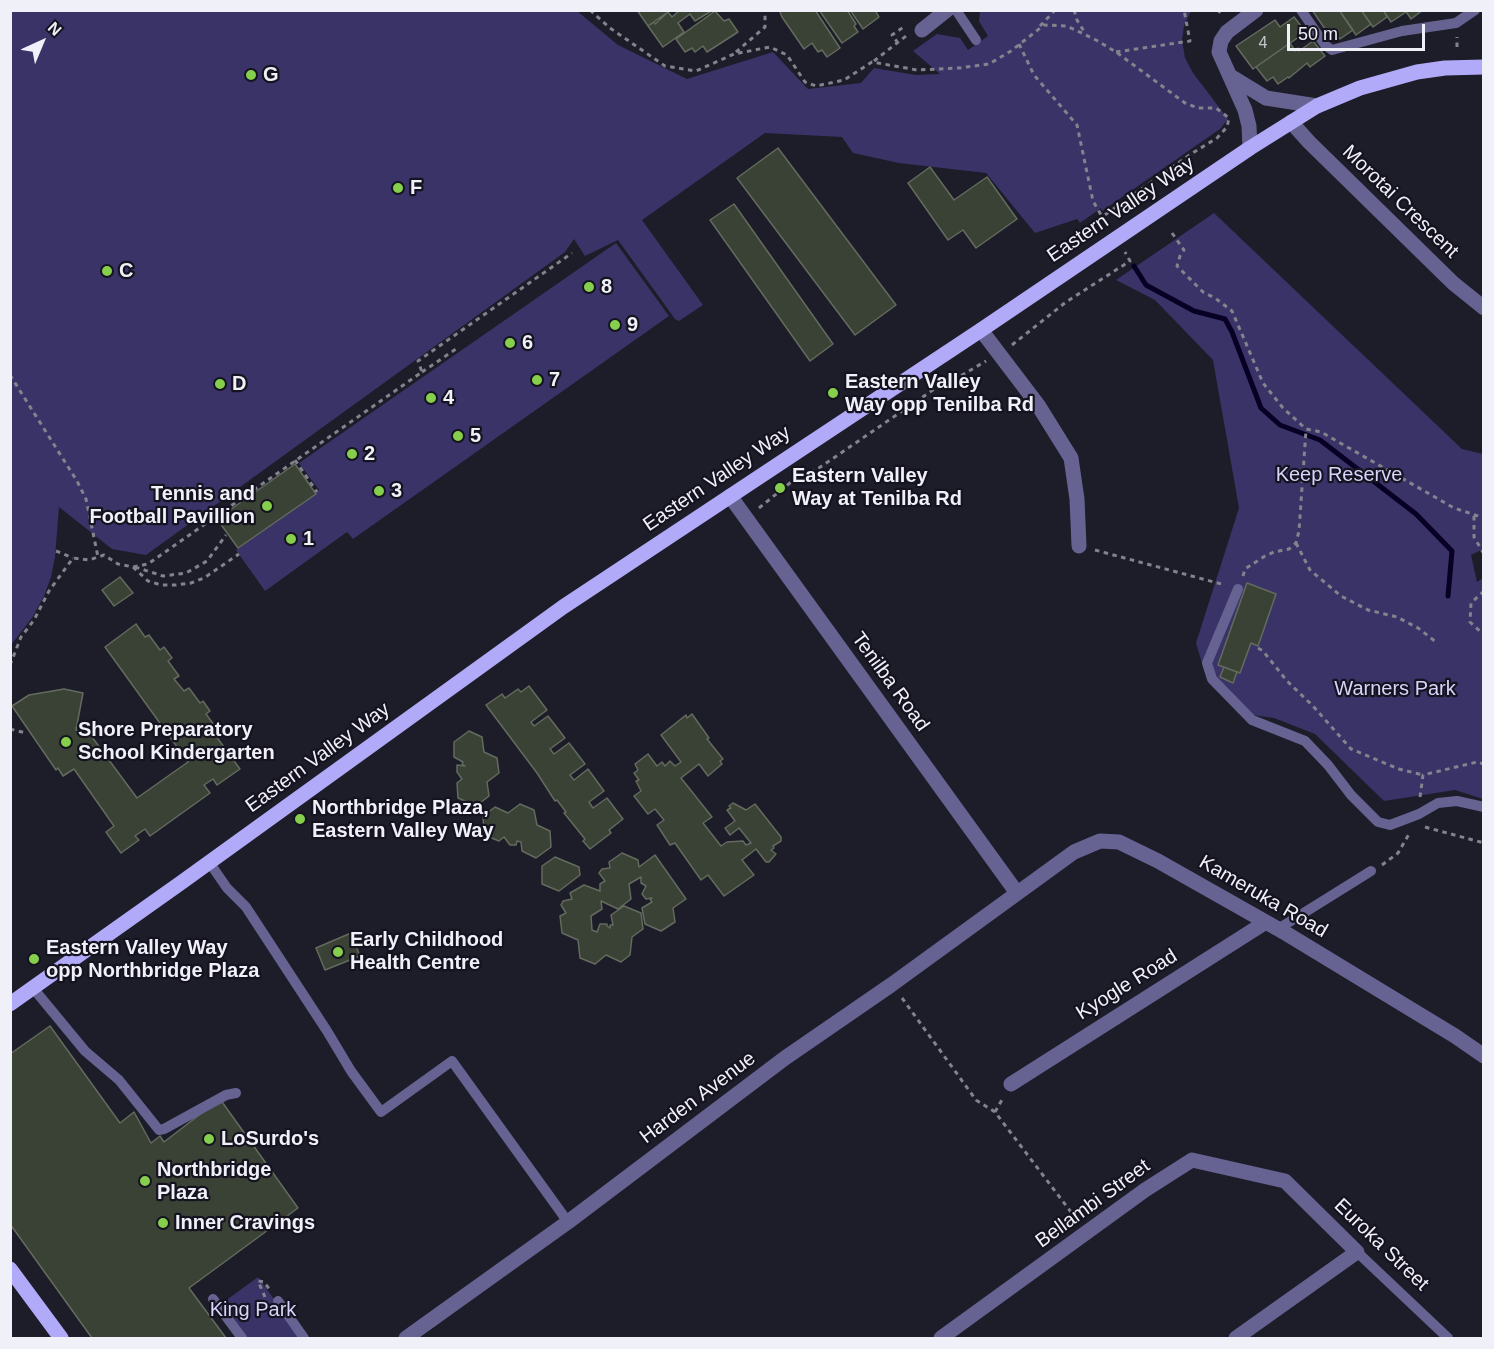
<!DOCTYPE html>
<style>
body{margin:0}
#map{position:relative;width:1494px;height:1349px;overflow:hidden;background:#1d1c29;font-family:Arial,sans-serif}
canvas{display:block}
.frame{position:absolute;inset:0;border:12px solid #f0f0f9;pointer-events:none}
.north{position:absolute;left:12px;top:12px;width:60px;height:60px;-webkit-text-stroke:4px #14131f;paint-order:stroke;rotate:44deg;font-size:16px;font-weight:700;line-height:24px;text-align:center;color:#f0f0f9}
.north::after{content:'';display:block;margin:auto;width:21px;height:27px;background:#f0f0f9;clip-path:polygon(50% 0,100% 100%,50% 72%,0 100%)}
.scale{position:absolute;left:1287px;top:24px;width:138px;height:27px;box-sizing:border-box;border:3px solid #f0f0f9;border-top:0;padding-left:8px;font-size:18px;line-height:21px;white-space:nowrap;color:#f0f0f9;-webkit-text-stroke:4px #14131f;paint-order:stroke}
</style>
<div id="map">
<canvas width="1494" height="1349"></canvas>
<div class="frame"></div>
<div class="north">N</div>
<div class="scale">50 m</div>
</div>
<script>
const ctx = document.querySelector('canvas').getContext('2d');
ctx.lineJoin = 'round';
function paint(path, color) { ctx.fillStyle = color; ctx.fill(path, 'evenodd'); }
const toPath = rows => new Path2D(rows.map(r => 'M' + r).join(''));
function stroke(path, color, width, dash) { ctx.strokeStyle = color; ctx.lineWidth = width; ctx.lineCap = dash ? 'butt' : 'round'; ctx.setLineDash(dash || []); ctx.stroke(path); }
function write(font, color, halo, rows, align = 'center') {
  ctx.font = font + ' Arial,sans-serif'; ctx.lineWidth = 4.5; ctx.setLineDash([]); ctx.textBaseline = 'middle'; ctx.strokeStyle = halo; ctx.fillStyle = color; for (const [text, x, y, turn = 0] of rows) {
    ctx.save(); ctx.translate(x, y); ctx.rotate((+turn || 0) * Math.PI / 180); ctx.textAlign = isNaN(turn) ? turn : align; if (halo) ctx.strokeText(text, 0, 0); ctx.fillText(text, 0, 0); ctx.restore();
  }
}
const green = toPath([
 [11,11,577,11,618,45,687,79,773,52,808,89,861,83,874,68,916,75,940,74,913,51,937,34,960,38,968,50,988,36,979,21,980,11,1191,11,1184,26,1182,40,1185,58,1193,73,1228,119,1220,129,1102,211,1101,208,1080,223,1077,219,1035,233,986,173,899,163,853,153,842,137,765,133,642,220,703,305,679,321,675,319,618,240,585,256,574,239,565,252,146,555,112,549,59,507,55,557,51,577,44,596,32,618,11,645],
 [1214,213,1462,449,1483,454,1483,549,1471,555,1477,582,1483,578,1483,799,1455,790,1384,801,1315,734,1274,718,1238,713,1205,673,1196,643,1239,508,1213,360,1155,300,1116,280],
 [616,243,669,316,353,539,347,532,265,591,236,550,319,490,299,463],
 [258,1277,302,1338,246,1338,221,1304]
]);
const stream = toPath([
 [1134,266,1146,285,1194,311,1225,319,1232,332,1261,408,1280,425,1320,440,1416,514,1452,551,1448,596]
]);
const building = toPath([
 [637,10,667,10,668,12,648,26,637,10],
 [680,10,713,10,695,21,690,14,678,23,684,32,663,47,648,26,654,22,655,24,668,12,672,17,680,10],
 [782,10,815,10,840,48,827,57,822,50,818,52,812,43,804,49,782,17,780,12,782,10],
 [819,10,847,10,856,24,854,26,858,32,842,43,819,10],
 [850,10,875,10,879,17,863,29,850,10],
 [1312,10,1339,10,1353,30,1340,39,1337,36,1332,39,1312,10],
 [1339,10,1361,10,1371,24,1356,35,1339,10],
 [1361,10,1383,10,1387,17,1373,27,1361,10],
 [1383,10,1405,10,1406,12,1391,22,1383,10],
 [1405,10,1423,10,1411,19,1405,10],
 [715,11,724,21,729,19,738,32,707,52,703,46,695,52,692,48,685,52,676,39,715,11],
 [1294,17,1306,32,1253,69,1236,46,1275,20,1280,27,1294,17],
 [1313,41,1325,56,1310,67,1307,63,1289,78,1288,77,1278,84,1273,77,1267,81,1256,67,1290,43,1295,51,1298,48,1299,51,1313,41],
 [778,148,896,305,855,335,737,178,778,148],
 [930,167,954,200,987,177,1017,219,976,248,963,230,948,240,908,183,930,167],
 [734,204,833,344,810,361,710,220,734,204],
 [295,464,316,494,238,548,217,519,295,464],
 [120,577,133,593,114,606,102,590,120,577],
 [1247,583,1276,594,1258,646,1251,643,1240,673,1218,665,1247,583],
 [136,624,145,637,149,635,160,650,164,647,172,658,168,661,179,676,174,679,184,691,189,688,200,703,203,701,210,711,206,714,217,729,213,732,240,769,217,785,213,779,204,785,210,793,150,836,145,829,135,836,139,840,121,853,106,832,114,826,74,769,63,776,58,768,56,770,12,706,29,695,64,689,83,693,76,730,92,737,137,798,188,762,105,647,136,624],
 [1224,667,1237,672,1233,683,1220,677,1224,667],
 [529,686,547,710,531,722,534,726,548,716,565,738,550,749,554,754,569,743,585,764,570,775,574,780,588,769,604,791,589,802,593,808,607,798,623,819,609,830,611,833,590,849,583,841,585,839,564,813,566,812,557,800,555,801,537,773,486,705,502,694,505,698,518,689,521,692,529,686],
 [692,714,709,738,707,739,723,759,720,761,722,764,708,776,699,764,681,778,712,817,703,823,721,846,727,842,743,841,746,845,751,843,739,828,730,835,725,828,735,821,727,810,731,808,729,806,733,803,746,810,755,804,781,837,781,841,773,846,774,848,771,850,776,854,769,862,766,862,756,849,742,860,754,875,724,896,708,875,701,880,675,843,670,845,657,825,664,820,655,809,648,814,634,796,641,791,636,781,639,780,634,773,638,770,635,764,648,754,657,766,662,762,665,766,670,761,675,766,681,762,661,735,686,715,687,718,692,714],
 [469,731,482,737,484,752,497,758,499,773,487,782,489,796,476,806,458,798,457,783,462,779,457,772,457,765,465,766,462,764,463,762,454,757,454,742,469,731],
 [520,804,534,810,537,825,550,831,551,847,536,858,522,851,521,842,517,841,516,845,510,845,504,837,499,841,484,835,483,816,495,807,508,813,520,804],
 [622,853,638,860,639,867,655,855,686,899,673,908,675,922,661,931,645,924,642,908,652,902,650,899,652,898,646,899,642,894,646,886,641,883,641,877,629,884,631,899,618,909,601,901,602,909,591,916,592,930,597,932,600,924,607,924,607,926,610,928,610,925,613,925,611,915,624,906,641,913,643,929,632,937,630,955,621,962,606,955,595,964,580,958,578,940,562,933,560,916,566,913,561,905,563,901,572,899,570,893,584,885,600,891,600,884,605,881,599,873,602,869,610,868,609,862,622,853],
 [555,857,579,867,580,875,559,891,542,884,542,866,555,857],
 [351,933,360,956,325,970,316,948,351,933],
 [50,1026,120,1123,134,1112,151,1143,160,1136,164,1142,220,1099,298,1208,189,1288,226,1338,92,1338,10,1224,10,1054,50,1026]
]);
const path = toPath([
 [590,10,610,28,665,66,696,71,734,54,770,47,787,55,805,82,816,86,844,80,872,62,917,70,959,68,989,64,1011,51,1044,25,1067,26,1096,40,1116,52,1185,103,1198,108,1216,108,1229,118,1227,127,1217,138,1191,154,1102,217],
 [1074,10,1077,20,1085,33],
 [1217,10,1224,15],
 [1040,26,1055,10],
 [898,43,892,35,905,26],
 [1019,44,1034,75,1077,125,1093,201,1108,227],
 [1457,47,1457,37],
 [736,52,765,27,765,10],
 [1116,52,1190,41,1184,10],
 [874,61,906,36],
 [1172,233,1184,250,1180,256,1177,266,1203,292,1215,298,1232,311,1263,383,1283,408,1306,429,1321,432,1454,508,1484,518],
 [1012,345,1066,302,1130,261,1125,252],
 [422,372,456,349],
 [10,375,77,481,86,499,98,557],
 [295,460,317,492],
 [759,508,796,478,819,468,946,381,957,378,986,361],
 [1474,516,1474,537,1484,554],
 [1296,543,1310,570,1341,596,1368,610,1397,617,1418,628,1436,642],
 [1095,550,1225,585],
 [56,551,73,558],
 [133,567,148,581,161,585,176,585,191,583,204,578,239,554],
 [135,567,163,576,186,573,207,561,226,535],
 [1243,576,1245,569,1265,556,1274,552,1289,549,1296,543,1299,531,1306,430],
 [1484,591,1471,603,1470,622,1484,635],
 [1258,648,1263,651,1287,681,1313,706,1351,749,1399,769,1423,775],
 [10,665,21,637,34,620,49,591,73,558,89,560,104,555,118,564,133,567,148,564,422,372,418,361,572,253],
 [10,729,26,733],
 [1420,797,1423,775,1477,762,1484,764],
 [1425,827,1484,843],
 [1382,865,1398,853,1409,834],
 [902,998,976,1100,995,1112,1077,1220],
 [995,1112,1003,1098],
 [265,1297,258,1281,264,1282,270,1290]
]);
const lane = toPath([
 [956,10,976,40],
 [1301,10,1325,45,1332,50,1402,31,1456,23,1475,10],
 [1238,589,1207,663,1212,679,1252,720,1305,741,1328,765,1351,795,1378,822,1390,825,1419,814,1438,803,1457,801,1484,807],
 [209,862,227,888,246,907,327,1031,351,1071,381,1112,452,1061,568,1222],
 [1278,929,1371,871],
 [33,988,85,1051,119,1080,159,1130,164,1129,226,1095,236,1093],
 [1357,1252,1448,1338],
 [213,1299,242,1338],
 [278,1301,304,1338]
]);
const street = toPath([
 [922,30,947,10],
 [1230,76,1266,98,1317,106],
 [1291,122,1309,142,1453,283,1484,308],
 [1250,148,1249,126,1245,110,1219,52,1221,41,1227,32,1256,10],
 [981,330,1038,405,1071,458,1077,499,1079,546],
 [730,496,1017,893],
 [1011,1084,1266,922],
 [406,1338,568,1222,785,1058,891,985,1074,852,1100,841,1119,842,1158,861,1287,934,1455,1036,1484,1056],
 [941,1338,1145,1190,1192,1160,1285,1181,1357,1252,1236,1338]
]);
const primary = toPath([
 [10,1004,182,882,563,607,981,330,1250,148,1317,106,1360,88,1417,72,1445,68,1484,67],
 [10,1269,61,1338]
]);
const markers = [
 [251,75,6,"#85cf4d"],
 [398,188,6,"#85cf4d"],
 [107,271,6,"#85cf4d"],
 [589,287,6,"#85cf4d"],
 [615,325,6,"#85cf4d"],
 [510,343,6,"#85cf4d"],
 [537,380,6,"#85cf4d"],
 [220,384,6,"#85cf4d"],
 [833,393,6,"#85cf4d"],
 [431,398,6,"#85cf4d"],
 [458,436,6,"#85cf4d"],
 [352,454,6,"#85cf4d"],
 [780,488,6,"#85cf4d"],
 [379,491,6,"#85cf4d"],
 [267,506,6,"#85cf4d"],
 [291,539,6,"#85cf4d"],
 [66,742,6,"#85cf4d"],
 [300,819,6,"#85cf4d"],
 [338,952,6,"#85cf4d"],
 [34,959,6,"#85cf4d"],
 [209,1139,6,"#85cf4d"],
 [145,1181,6,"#85cf4d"],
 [163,1223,6,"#85cf4d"]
];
const numberNames = [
 ["4",1263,44]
];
const poiNames = [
 ["G",263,75],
 ["F",410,188],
 ["C",119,271],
 ["8",601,287],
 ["9",627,325],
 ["6",522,343],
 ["7",549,380],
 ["Eastern Valley",845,382],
 ["Way opp Tenilba Rd",845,405],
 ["D",232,384],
 ["4",443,398],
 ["5",470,436],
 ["2",364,454],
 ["Eastern Valley",792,476],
 ["Way at Tenilba Rd",792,499],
 ["3",391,491],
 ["Tennis and",255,494,"right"],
 ["Football Pavillion",255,517,"right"],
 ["1",303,539],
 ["Shore Preparatory",78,730],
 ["School Kindergarten",78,753],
 ["Northbridge Plaza,",312,808],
 ["Eastern Valley Way",312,831],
 ["Early Childhood",350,940],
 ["Health Centre",350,963],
 ["Eastern Valley Way",46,948],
 ["opp Northbridge Plaza",46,971],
 ["LoSurdo's",221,1139],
 ["Northbridge",157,1170],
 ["Plaza",157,1193],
 ["Inner Cravings",175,1223]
];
const streetNames = [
 ["Morotai Crescent",1400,202,44],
 ["Eastern Valley Way",1121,210,-34],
 ["Eastern Valley Way",717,479,-34],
 ["Tenilba Road",890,682,54],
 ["Eastern Valley Way",318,758,-36],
 ["Kameruka Road",1263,897,30],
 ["Kyogle Road",1127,985,-32],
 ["Harden Avenue",698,1098,-37],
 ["Bellambi Street",1093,1204,-36],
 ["Euroka Street",1381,1245,44]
];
const parkNames = [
 ["Keep Reserve",1339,475],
 ["Warners Park",1395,689],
 ["King Park",253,1310]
];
paint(green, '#3a3367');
stroke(stream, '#080024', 5);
paint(building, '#3a4236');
stroke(building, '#636b5e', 1.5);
stroke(path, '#83838e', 3, [4.5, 4.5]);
stroke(lane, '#666291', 10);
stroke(street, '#666291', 15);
stroke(primary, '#b1aaf8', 15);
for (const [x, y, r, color] of markers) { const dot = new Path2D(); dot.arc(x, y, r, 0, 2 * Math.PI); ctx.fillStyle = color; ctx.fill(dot); stroke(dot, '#14131f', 2); }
write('16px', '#c2c4c8', null, numberNames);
write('bold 20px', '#f0f0f9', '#14131f', poiNames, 'left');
write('20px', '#f0f0f9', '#14131f', streetNames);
write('20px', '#d6d4fa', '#14131f', parkNames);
</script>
